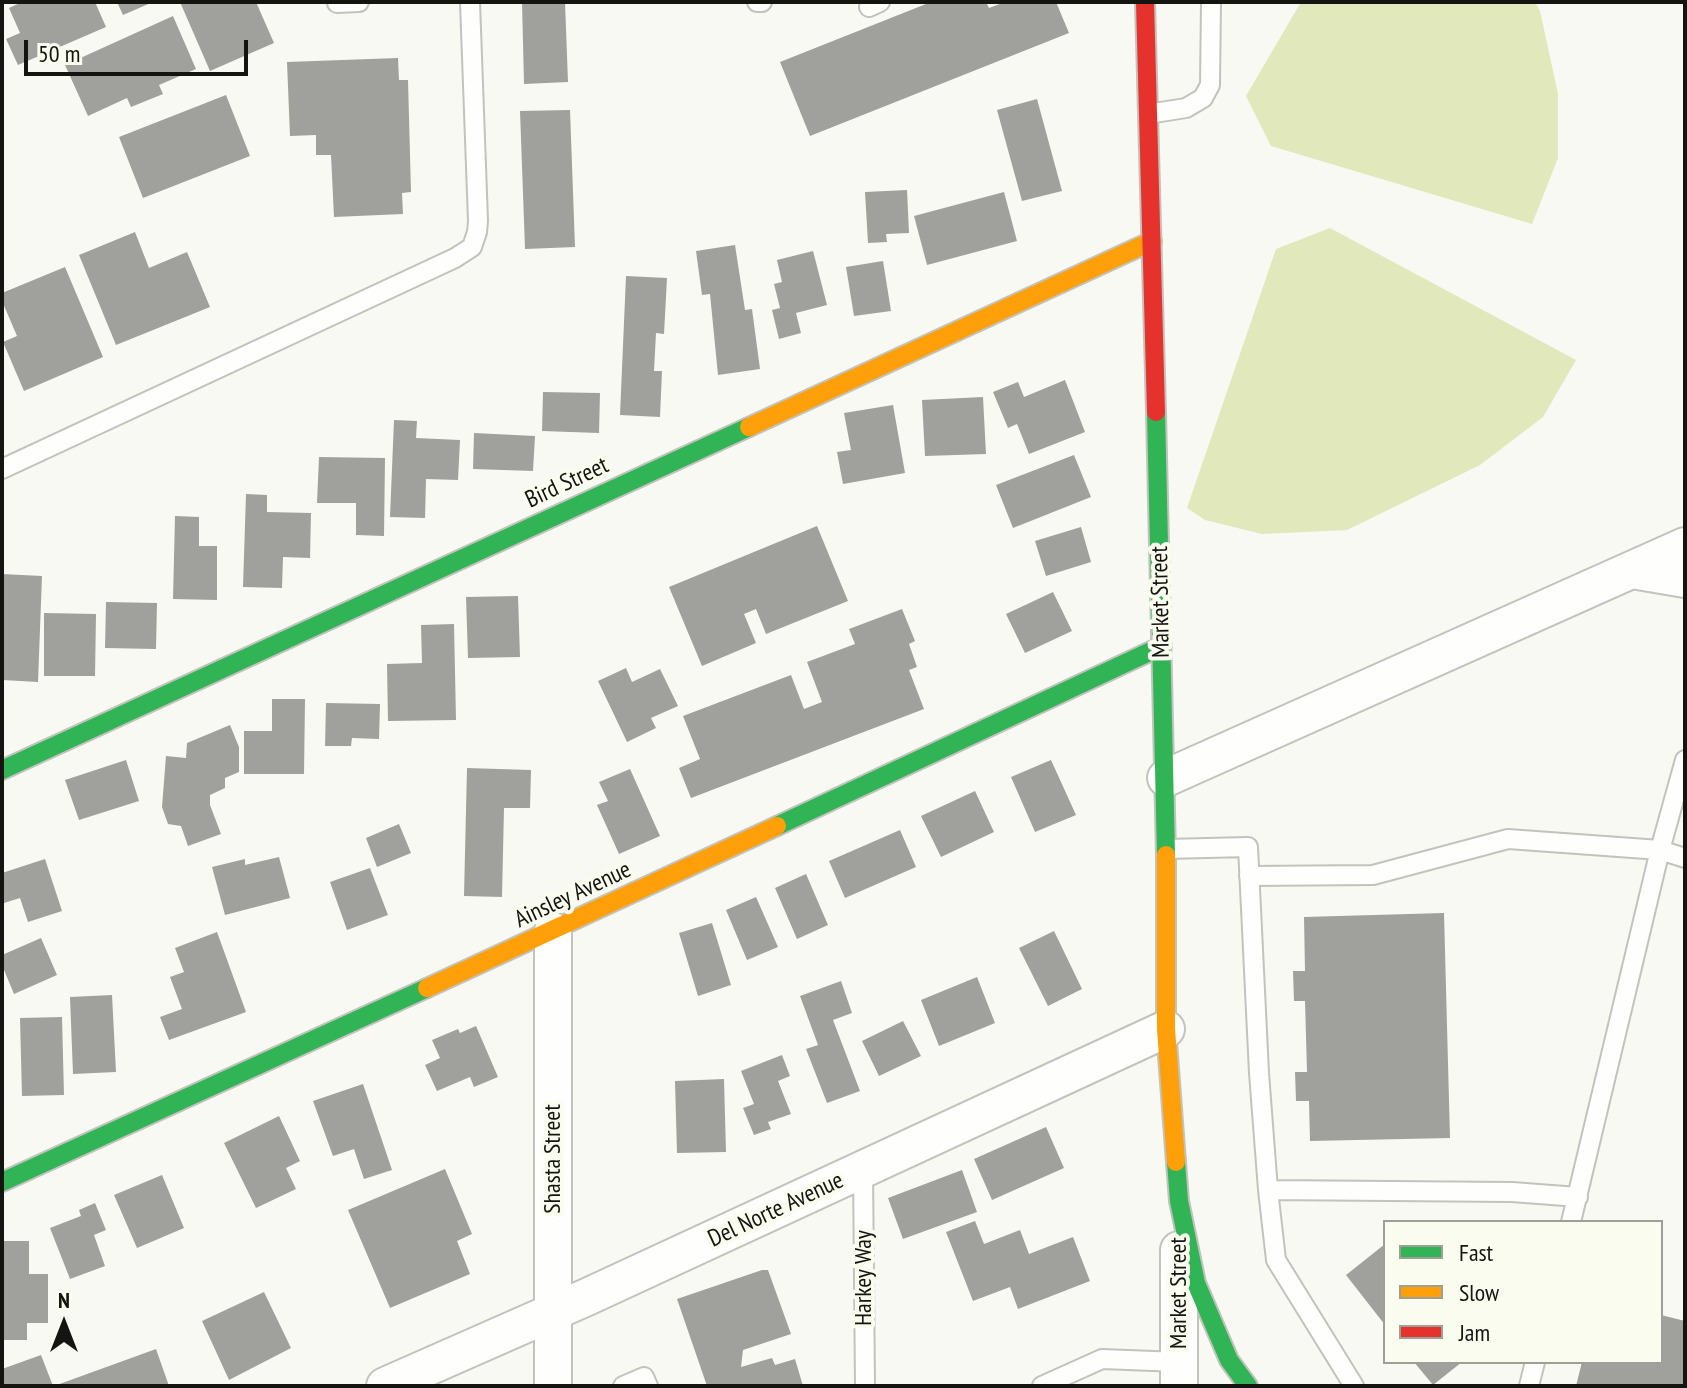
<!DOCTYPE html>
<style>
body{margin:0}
#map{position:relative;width:1687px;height:1388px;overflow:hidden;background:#f8f9f2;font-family:"PT Sans Narrow",sans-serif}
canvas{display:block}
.frame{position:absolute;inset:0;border:4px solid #141511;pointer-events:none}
.legend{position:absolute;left:1383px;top:1220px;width:280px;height:144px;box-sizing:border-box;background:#f9fcef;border:2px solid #9da096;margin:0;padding:10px 14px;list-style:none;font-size:24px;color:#141511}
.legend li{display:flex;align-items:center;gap:16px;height:40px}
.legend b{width:40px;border:2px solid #9da096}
.north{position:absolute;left:24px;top:1284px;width:80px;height:80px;-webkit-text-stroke:6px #f9fcef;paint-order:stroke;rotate:0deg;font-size:22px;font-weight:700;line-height:32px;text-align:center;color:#141511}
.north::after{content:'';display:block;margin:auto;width:28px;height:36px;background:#141511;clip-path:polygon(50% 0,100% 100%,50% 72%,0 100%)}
.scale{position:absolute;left:24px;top:40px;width:224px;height:36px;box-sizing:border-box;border:4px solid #141511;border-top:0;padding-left:10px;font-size:24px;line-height:28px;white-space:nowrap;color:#141511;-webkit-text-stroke:6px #f9fcef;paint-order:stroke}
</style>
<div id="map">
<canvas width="1687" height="1388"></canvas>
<div class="frame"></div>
<ul class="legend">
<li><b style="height:10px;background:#30b455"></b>Fast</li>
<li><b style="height:10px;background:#ff9f0a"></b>Slow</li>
<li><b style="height:10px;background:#e5322d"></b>Jam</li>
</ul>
<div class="north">N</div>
<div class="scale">50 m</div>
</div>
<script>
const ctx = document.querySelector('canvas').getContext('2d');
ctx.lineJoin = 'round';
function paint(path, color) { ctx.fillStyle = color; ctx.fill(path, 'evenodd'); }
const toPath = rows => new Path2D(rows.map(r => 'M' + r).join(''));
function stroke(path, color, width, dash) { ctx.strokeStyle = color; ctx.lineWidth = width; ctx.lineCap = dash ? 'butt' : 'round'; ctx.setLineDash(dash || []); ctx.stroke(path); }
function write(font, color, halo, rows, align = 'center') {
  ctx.font = font + ' "PT Sans Narrow",sans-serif'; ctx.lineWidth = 8; ctx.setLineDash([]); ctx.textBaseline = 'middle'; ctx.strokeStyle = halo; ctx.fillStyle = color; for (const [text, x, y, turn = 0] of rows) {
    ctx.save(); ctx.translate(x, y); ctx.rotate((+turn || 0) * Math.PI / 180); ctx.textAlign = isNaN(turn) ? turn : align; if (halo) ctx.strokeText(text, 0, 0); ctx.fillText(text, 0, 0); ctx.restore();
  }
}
const green = toPath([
 [1301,2,1535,2,1540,11,1558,94,1558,158,1532,224,1271,146,1246,96],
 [1330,228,1576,360,1543,417,1480,465,1347,530,1262,534,1205,520,1187,508,1276,249]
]);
const building = toPath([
 [22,2,95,2,106,27,18,65,6,39,20,33,9,8],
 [117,2,153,2,123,15],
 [180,2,256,2,274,43,210,71],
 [522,2,565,2,568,82,524,84],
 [931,2,986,2,989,8,1005,2,1056,2,1069,33,810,136,780,62],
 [173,16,196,69,159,85,163,94,131,107,127,98,88,116,65,65],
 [398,58,399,80,408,80,411,192,402,193,403,214,334,217,331,155,316,155,316,135,290,136,287,62],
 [226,95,250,156,143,198,119,137],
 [1037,99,1062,191,1022,201,997,110],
 [570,110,575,247,525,249,520,111],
 [907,190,909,233,886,234,887,242,868,243,865,192],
 [1004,192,1017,241,927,265,914,216],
 [135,232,149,268,187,252,210,307,116,345,79,255],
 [735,245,745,310,752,309,760,369,718,375,710,294,702,295,696,251],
 [813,251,827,305,796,313,801,333,779,339,772,310,780,308,774,284,782,282,777,260],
 [883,261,891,311,854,316,846,267],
 [65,267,103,357,24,391,3,342,17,336,2,301,2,293],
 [626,276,667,278,664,334,656,333,654,371,662,371,660,417,620,415],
 [1065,380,1085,432,1029,454,1017,424,1008,428,993,392,1018,382,1024,397],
 [543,392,600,393,599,433,542,431],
 [983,397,986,454,925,456,922,400],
 [893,405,905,473,843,484,837,452,851,450,844,413],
 [394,420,417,421,416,438,460,440,458,480,426,479,425,518,390,517],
 [474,433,535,436,533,471,473,469],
 [1074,455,1091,497,1013,528,996,485],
 [319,457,385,458,384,536,356,535,356,503,317,503],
 [246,494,267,495,267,512,311,513,310,558,283,557,282,588,243,587],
 [175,516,199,517,199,546,217,546,217,600,173,599],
 [817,526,848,601,766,634,756,609,744,614,756,643,702,666,669,587],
 [1081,527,1091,562,1046,576,1035,541],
 [2,574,42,576,38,682,2,680],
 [1053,592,1072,631,1025,653,1006,614],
 [518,596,520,657,468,658,466,597],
 [106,602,157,603,156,649,105,648],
 [902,609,915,641,909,644,917,667,909,670,924,709,691,798,679,768,700,759,683,716,791,675,804,709,822,702,807,662,855,644,849,629],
 [44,613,96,614,95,676,44,676],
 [454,624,456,720,388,721,387,664,422,663,421,625],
 [626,668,632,682,660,669,678,706,651,718,656,728,627,742,598,681],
 [272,699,305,699,304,774,244,774,244,731,272,731],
 [326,703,380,704,379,739,352,738,351,746,325,746],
 [230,725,239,747,239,772,225,778,225,788,210,795,210,805,221,834,188,846,181,826,168,824,162,807,166,756,186,758,187,743],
 [126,760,139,801,79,820,65,780],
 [1051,760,1076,815,1035,832,1011,777],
 [467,768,531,770,530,808,504,808,502,897,464,896],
 [630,769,660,836,619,854,597,805,608,801,599,782],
 [975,791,994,832,941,857,921,816],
 [399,824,411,853,377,867,366,838],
 [900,830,916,867,845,898,829,861],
 [279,857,290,898,225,915,212,867,245,859,245,865],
 [45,859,62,911,28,922,20,898,4,903,2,873],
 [370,868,388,915,347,930,330,882],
 [806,874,828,925,797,939,775,888],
 [756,897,778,947,747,960,726,910],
 [1444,913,1450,1138,1310,1141,1309,1101,1296,1101,1295,1072,1307,1072,1305,1001,1294,1001,1293,971,1305,971,1304,917],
 [712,923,731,985,698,996,679,933],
 [1054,931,1082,989,1048,1006,1019,948],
 [217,932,246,1012,169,1040,160,1017,182,1009,170,977,184,972,175,948],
 [41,938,57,975,14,994,2,965,2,955],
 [977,977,995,1023,939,1046,921,1000],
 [841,981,852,1013,833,1020,860,1091,827,1103,806,1049,818,1045,800,996],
 [112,995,116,1072,73,1074,70,997],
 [62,1017,64,1095,22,1096,20,1018],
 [903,1021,921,1056,879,1076,862,1041],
 [476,1026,498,1077,474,1087,470,1077,437,1091,425,1065,440,1058,432,1040,458,1029,460,1033],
 [782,1055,790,1076,778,1081,791,1114,768,1122,771,1129,754,1135,743,1108,754,1104,741,1071],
 [724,1079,726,1152,677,1153,675,1081],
 [363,1084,392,1170,364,1179,354,1149,333,1156,313,1101],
 [279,1116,300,1161,286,1168,296,1189,256,1208,224,1143],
 [1046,1127,1064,1168,992,1200,974,1159],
 [445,1169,472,1234,457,1241,470,1274,390,1308,348,1210],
 [962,1170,977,1212,903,1239,888,1198],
 [162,1175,184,1228,137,1248,114,1195],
 [95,1203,106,1230,94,1235,105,1266,70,1279,50,1228,81,1216,79,1210],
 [975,1221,984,1244,1020,1230,1029,1254,1073,1237,1090,1281,1018,1309,1010,1287,973,1301,946,1232],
 [2,1241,29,1241,29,1274,48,1274,48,1323,27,1323,27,1340,2,1340],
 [1385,1244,1385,1325,1346,1275],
 [762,1270,768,1270,791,1334,743,1350,741,1367,772,1358,775,1365,795,1359,803,1386,707,1386,677,1299],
 [264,1292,291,1348,229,1380,202,1321],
 [1661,1315,1685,1321,1685,1386,1576,1386,1582,1362,1661,1362],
 [156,1349,169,1386,54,1386],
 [41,1355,53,1386,2,1386,2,1369],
 [1414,1362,1462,1362,1433,1385]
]);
const lane = toPath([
 [757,2,762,2],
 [337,3,359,2],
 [869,7,880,2],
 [1148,114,1186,108,1203,98,1210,85,1211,2],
 [2,469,455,258,472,247,477,232,478,221,470,2],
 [1685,760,1660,850,1685,858],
 [1166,849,1248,847,1259,1073,1268,1190,1276,1260,1354,1386],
 [1249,876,1373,875,1508,839,1660,850,1571,1222],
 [863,1169,865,1386],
 [1268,1190,1512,1192,1578,1197],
 [623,1386,644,1377,648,1386],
 [1042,1386,1102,1359,1179,1362],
 [1529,1386,1535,1362]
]);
const street = toPath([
 [1632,570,1685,579],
 [1166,778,1685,546],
 [1179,1250,1179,1386],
 [385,1386,587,1297,1166,1029],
 [553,1386,553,931]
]);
const fast = toPath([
 [1156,412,1166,855],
 [2,770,749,427],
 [777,826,1162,646],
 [1176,1162,1179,1201,1196,1283,1229,1360,1248,1386],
 [2,1182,427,988]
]);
const slow = toPath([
 [749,427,1152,241],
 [1166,855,1166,1029,1176,1162],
 [427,988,777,826]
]);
const jam = toPath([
 [1145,2,1156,412]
]);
const streetNames = [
 ["Bird Street",567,483,-25],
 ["Market Street",1161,602,-91],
 ["Ainsley Avenue",573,895,-25],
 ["Shasta Street",553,1159,-90],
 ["Del Norte Avenue",776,1210,-25],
 ["Harkey Way",864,1278,-90],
 ["Market Street",1179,1293,-90]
];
paint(green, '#e0e8bc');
paint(building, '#a0a19c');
stroke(lane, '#c2c3bd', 22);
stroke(street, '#c2c3bd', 40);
stroke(fast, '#c2c3bd', 22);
stroke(slow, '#c2c3bd', 22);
stroke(jam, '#c2c3bd', 22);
stroke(lane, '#fefefd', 18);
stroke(street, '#fefefd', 36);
stroke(fast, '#30b455', 18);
stroke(slow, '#ff9f0a', 18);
stroke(jam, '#e5322d', 18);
write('24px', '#141511', '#f9fcef', streetNames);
</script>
